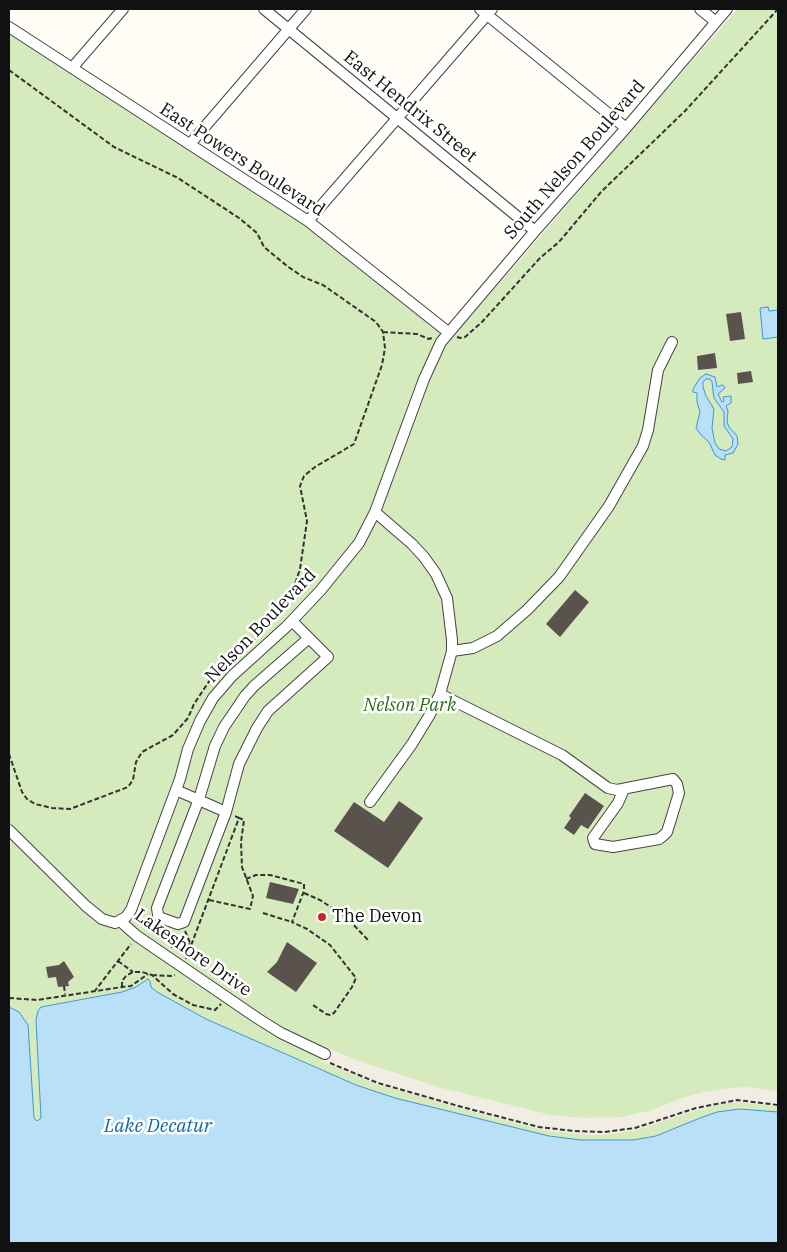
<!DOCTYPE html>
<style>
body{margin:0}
#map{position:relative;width:787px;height:1252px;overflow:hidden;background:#fffdf5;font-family:"IBM Plex Serif",serif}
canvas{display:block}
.frame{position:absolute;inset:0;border:10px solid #111;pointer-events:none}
</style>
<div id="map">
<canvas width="787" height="1252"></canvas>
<div class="frame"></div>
</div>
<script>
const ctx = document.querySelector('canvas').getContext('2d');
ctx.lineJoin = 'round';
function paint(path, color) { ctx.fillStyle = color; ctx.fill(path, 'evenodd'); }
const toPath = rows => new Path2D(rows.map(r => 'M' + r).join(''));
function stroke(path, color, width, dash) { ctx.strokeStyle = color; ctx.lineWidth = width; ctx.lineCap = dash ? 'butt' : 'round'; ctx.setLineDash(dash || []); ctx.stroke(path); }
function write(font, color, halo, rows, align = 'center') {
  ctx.font = font + ' "IBM Plex Serif",serif'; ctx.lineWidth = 5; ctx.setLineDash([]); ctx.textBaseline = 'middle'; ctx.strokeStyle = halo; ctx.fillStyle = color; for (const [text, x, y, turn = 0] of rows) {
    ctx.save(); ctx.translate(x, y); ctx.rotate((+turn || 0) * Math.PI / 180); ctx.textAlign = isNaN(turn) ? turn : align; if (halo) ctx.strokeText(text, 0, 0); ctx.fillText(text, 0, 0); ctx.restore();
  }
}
const green = toPath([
 [737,9,778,9,778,1112,740,1109,700,1118,656,1136,633,1140,581,1140,549,1136,395,1098,356,1085,206,1019,157,992,151,987,150,981,122,992,44,1006,36,1020,41,1118,39,1120,35,1120,12,1008,9,1007,9,32,304,225,451,339]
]);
const plaza = toPath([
 [327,1048,365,1063,442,1088,551,1115,583,1118,621,1117,652,1110,685,1097,703,1092,731,1088,746,1087,778,1091,778,1107,740,1102,721,1104,698,1110,636,1130,613,1134,591,1135,566,1133,544,1130,488,1116,379,1085,321,1061]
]);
const water = toPath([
 [768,307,769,311,778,310,778,337,763,339,760,308,768,307],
 [706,374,715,377,717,387,722,385,724,386,725,388,718,394,722,402,724,401,723,397,731,396,731,403,726,406,728,411,727,422,729,427,737,436,738,444,733,453,725,455,725,460,721,459,715,455,709,442,701,435,696,428,700,412,697,402,697,393,693,392,693,389,700,378,706,374],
 [706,379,710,379,712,382,714,398,724,412,724,426,733,439,732,447,726,451,719,449,715,443,712,428,714,409,706,396,703,387,703,382,706,379],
 [148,979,150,981,151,987,157,992,206,1019,356,1085,395,1098,549,1136,581,1140,633,1140,656,1136,700,1118,717,1112,740,1109,778,1112,778,1243,9,1243,9,1007,19,1012,28,1025,34,1118,37,1121,41,1118,36,1020,38,1011,41,1007,122,992,136,987,148,979]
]);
const building = toPath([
 [741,312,745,339,730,341,726,314],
 [715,353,717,368,698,370,697,356],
 [751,371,753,382,738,384,737,373],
 [575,590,589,602,560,637,546,624],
 [585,793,604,806,588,829,581,825,574,835,564,828,571,818,569,816],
 [399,801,423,818,388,868,334,831,354,802,384,822],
 [270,882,299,889,293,904,266,898],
 [287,942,317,963,296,992,267,972,277,962],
 [64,961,74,977,68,982,69,986,58,987,56,977,48,978,46,967,59,965]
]);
const path = toPath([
 [9,70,114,147,178,178,239,218,257,233,264,247,287,266,303,277,323,285,376,322,383,332,385,348,382,365,354,444,315,467,304,476,300,486,307,521,300,569,291,596,277,616,263,629,249,646,227,664,210,680,194,704,188,718,173,735,142,752,136,762,133,780,128,787,70,809,52,808,35,804,27,799,22,792,9,754],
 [383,332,417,334,429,339,432,338],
 [457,337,460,338,465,337,482,322,540,258,559,242,601,192,685,111,778,9],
 [246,879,256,875,270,875,304,884,304,891,292,922,307,929,330,945,356,978,352,987,334,1013,330,1015,326,1014,313,1005],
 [304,893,320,900,346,917,369,941],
 [209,900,250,909,253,896,242,867,241,842,244,820,239,818],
 [263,913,292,922],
 [146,928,191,945],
 [185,931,191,945],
 [171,947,189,945],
 [186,959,239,818,235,816],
 [118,961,133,972],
 [152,975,171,976,175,975],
 [64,986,65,994],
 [122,987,122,981,126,976,133,972,142,972,152,975,173,994,193,1005,215,1010,221,1004],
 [94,992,131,944],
 [9,998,37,1000,122,987,131,986,148,974],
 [330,1063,378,1083,462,1107,539,1127,574,1131,604,1132,635,1128,696,1108,737,1100,778,1105]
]);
const minor = toPath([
 [264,9,535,231],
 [480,9,626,128],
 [700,9,716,22],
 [9,27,308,221,448,332],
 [72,68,123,9],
 [190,144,306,9],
 [308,221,492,9],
 [292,621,328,657,268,711,257,728,239,764,226,812,184,922,178,924,161,918,158,915,157,908,199,799,215,746,224,727,245,696,254,686,309,638],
 [452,651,473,648,497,636,527,610,559,577,609,506,643,446,648,430,658,370,672,342],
 [440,694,562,755,608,788,617,790,673,779,677,784,679,793,667,832,664,835,659,839,613,847,595,844,593,838,618,803,624,789],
 [176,790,226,812],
 [370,802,412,744,429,716,440,694,452,651,452,640,447,598,436,574,424,557,412,544,375,512],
 [9,830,86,906,102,919,115,923,126,917,131,910,180,779,188,749,200,721,213,698,232,676,286,627,320,591,359,543,375,512,424,379,441,342,535,231,626,128,727,9],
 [120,921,137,936,257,1018,281,1033,325,1054]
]);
const markers = [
 [322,917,5,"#c4262e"]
];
const streetNames = [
 ["East Hendrix Street",410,107,39],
 ["East Powers Boulevard",242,160,33],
 ["South Nelson Boulevard",575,160,-49],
 ["Nelson Boulevard",261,626,-46],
 ["Lakeshore Drive",193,953,35]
];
const parkNames = [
 ["Nelson Park",410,706]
];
const poiNames = [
 ["The Devon",332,917]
];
const waterNames = [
 ["Lake Decatur",158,1127]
];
paint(green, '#d5ebbd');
paint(plaza, '#f1ede2');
paint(water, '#b9e0f7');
stroke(water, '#3f96cf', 1);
paint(building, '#5a524d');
stroke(minor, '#444', 12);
stroke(path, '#333', 2, [5, 2.5]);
stroke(minor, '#fff', 10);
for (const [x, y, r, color] of markers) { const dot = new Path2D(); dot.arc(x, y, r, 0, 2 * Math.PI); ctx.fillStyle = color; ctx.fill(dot); stroke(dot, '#fff', 2); }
write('18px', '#111', '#fff', streetNames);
write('italic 18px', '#2f6b1f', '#fff', parkNames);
write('18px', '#111', '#fff', poiNames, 'left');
write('italic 19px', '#1768a6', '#fff', waterNames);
</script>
